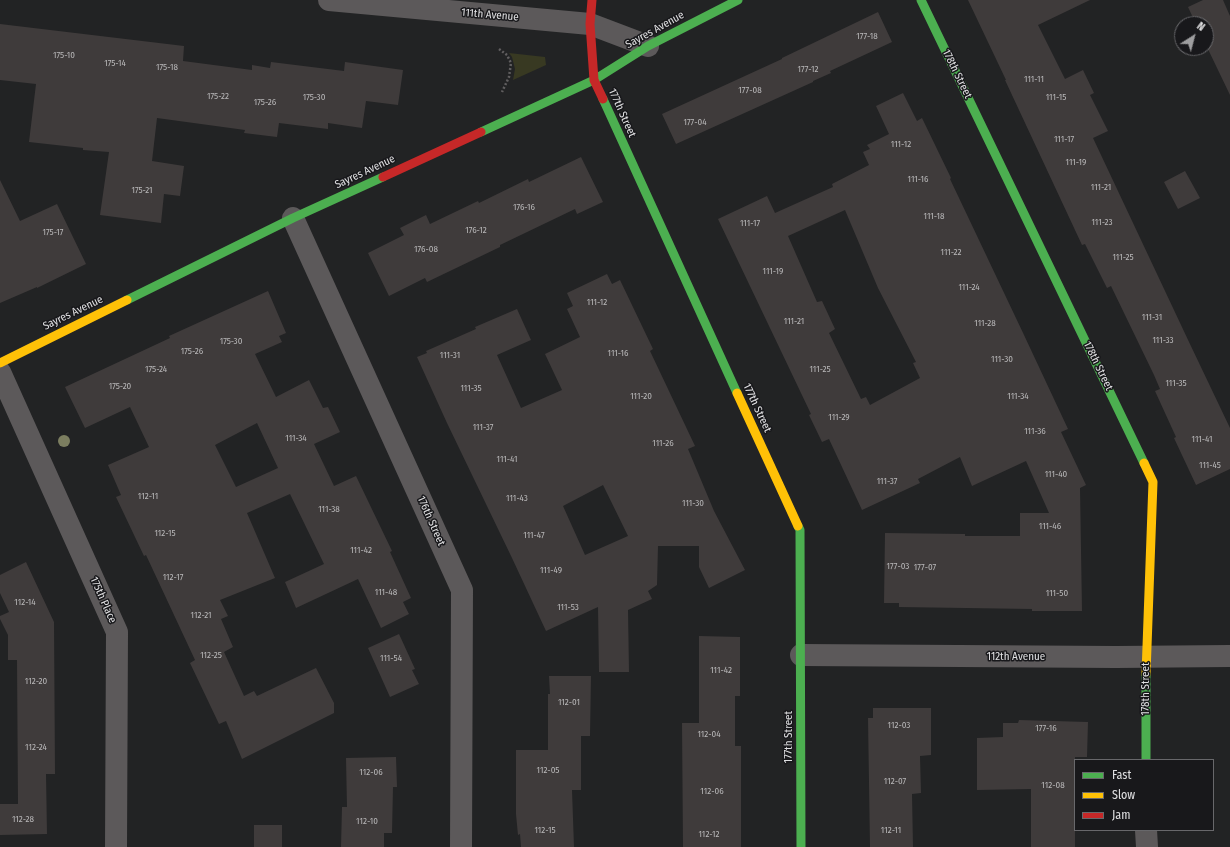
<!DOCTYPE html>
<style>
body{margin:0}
#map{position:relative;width:1230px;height:847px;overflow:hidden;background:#222324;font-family:"Fira Sans Condensed",sans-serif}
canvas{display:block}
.legend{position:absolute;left:1074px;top:759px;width:140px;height:72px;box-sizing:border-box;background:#18181b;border:1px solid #68686b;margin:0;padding:5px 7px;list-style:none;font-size:12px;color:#e0e0e2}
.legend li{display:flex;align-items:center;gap:8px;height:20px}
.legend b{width:20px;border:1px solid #68686b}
.north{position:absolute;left:1174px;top:16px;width:40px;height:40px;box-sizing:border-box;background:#18181b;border:1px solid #68686b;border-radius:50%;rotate:36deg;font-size:11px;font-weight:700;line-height:16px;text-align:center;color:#e0e0e2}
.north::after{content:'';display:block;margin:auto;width:14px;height:18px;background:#9e9ea0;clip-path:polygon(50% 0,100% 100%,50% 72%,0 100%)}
</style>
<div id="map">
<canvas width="1230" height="847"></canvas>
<ul class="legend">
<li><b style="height:5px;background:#4caf50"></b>Fast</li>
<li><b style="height:5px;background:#ffc107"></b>Slow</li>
<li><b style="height:5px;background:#c62828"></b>Jam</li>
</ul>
<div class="north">N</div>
</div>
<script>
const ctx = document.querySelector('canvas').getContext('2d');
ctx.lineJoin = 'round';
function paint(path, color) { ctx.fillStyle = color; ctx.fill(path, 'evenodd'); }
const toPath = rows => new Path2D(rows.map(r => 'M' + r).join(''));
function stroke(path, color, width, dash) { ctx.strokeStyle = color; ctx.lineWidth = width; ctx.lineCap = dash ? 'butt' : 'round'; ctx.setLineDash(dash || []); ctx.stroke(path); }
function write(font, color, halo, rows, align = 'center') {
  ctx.font = font + ' "Fira Sans Condensed",sans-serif'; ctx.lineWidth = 3; ctx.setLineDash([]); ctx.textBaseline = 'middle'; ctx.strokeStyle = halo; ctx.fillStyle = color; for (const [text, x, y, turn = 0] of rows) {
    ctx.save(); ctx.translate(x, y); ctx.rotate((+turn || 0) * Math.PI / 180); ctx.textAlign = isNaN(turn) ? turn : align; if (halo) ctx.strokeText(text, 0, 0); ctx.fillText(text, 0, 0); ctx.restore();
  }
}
const green = toPath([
 [509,53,545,57,546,65,513,80,515,69,512,57]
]);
const building = toPath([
 [968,0,1090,0,1038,25,1065,79,1083,70,1094,93,1090,95,1108,131,1093,138,1189,342,1230,428,1230,469,1196,485,1174,438,1176,437,1155,391,1160,389,1154,375,1111,286,1107,288,1085,244,1082,245,1005,80,1006,80],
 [1203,0,1223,0,1230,16,1230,95,1206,45,1206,24,1196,24,1188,7],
 [878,12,892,42,830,71,831,73,813,81,813,82,676,144,662,114,782,59,782,58],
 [0,24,184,46,183,61,252,70,252,65,270,68,271,62,344,71,345,62,403,70,398,105,366,101,362,128,328,123,328,129,279,123,277,137,244,133,245,130,157,118,152,161,184,166,180,196,164,194,161,223,100,215,109,152,83,150,83,148,29,142,36,84,0,80],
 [903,93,917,121,922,118,951,178,950,179,1024,335,1068,429,1061,432,1086,485,1080,488,1082,611,1032,611,1032,609,899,607,899,603,884,603,885,533,965,534,965,536,1020,536,1020,513,1049,513,1026,461,972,486,960,457,918,479,920,483,862,510,829,439,822,442,809,415,811,414,718,219,767,196,775,213,833,187,832,184,869,165,863,152,870,149,867,145,889,134,876,106],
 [845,210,878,288,916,362,913,363,920,378,870,405,866,397,861,399,829,333,835,329,822,301,817,302,788,236],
 [581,157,603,202,577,214,575,209,500,245,500,247,427,282,425,278,389,296,368,253,404,235,400,228,426,215,430,224,478,201,479,203,528,179,529,182],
 [1185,171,1200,198,1178,209,1164,182],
 [0,180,20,221,57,204,86,264,37,288,37,287,0,303],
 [607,274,612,284,620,280,653,349,650,351,695,446,688,449,714,511,745,570,709,588,699,567,699,546,658,546,657,585,648,591,652,599,628,610,629,672,599,672,598,607,546,631,512,558,447,423,417,357,427,353,426,351,476,329,475,327,517,309,531,340,497,355,521,408,562,390,545,354,580,337,567,309,573,306,567,293],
 [603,485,628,536,585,555,563,506],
 [268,291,286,333,279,336,282,342,255,354,276,397,309,380,323,408,328,407,340,432,314,444,334,486,356,476,392,551,390,552,411,598,403,602,409,614,381,628,358,579,296,608,285,582,324,564,290,494,247,513,275,578,220,600,228,616,221,619,233,647,224,652,244,696,254,691,257,696,316,668,334,703,334,713,242,759,226,721,219,724,200,684,190,663,195,660,146,555,144,556,116,497,121,495,108,465,149,447,130,407,85,428,65,387,170,338,169,336],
 [257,423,278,468,236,487,215,445],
 [26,562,54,622,55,774,46,774,47,834,0,835,0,804,18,804,17,660,8,660,8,635,0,619,0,616,9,612,0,593,0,575],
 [399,634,415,669,412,670,419,684,390,697,368,648],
 [699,636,740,637,740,696,735,696,735,746,741,746,741,847,683,847,682,723,699,723],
 [549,676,591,676,590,736,581,736,581,790,572,790,574,847,521,847,520,834,518,835,516,814,516,750,548,750,548,694,550,694],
 [873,708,931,708,931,755,920,756,921,793,912,794,913,847,870,847,868,718,873,718],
 [1019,720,1088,722,1087,757,1075,757,1075,847,1031,847,1031,789,977,790,977,738,1003,737,1003,723,1018,723],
 [396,757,397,787,393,787,392,833,384,833,384,847,341,847,342,807,347,807,346,758],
 [254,825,282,825,282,847,254,847]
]);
const path = toPath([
 [499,49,507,55,511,63,509,77,502,92]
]);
const street = toPath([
 [329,0,590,24,648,46],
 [293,218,462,590,461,847],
 [0,372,117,632,116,847],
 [801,655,1116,657,1230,656],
 [1146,830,1147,847]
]);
const fast = toPath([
 [921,0,1144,463],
 [603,99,737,393],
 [481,132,594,80,648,46,738,0],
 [127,300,293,218,383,177],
 [798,526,800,530,801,847],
 [1146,674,1146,760]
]);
const slow = toPath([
 [0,363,127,300],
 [737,393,798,526],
 [1144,463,1153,482,1146,674]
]);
const jam = toPath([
 [592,0,590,24,594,80,603,99],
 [383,177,481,132]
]);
const trees = [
 [64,441]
];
const numberNames = [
 ["177-18",867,36],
 ["175-10",64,55],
 ["175-14",115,63],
 ["175-18",167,67],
 ["177-12",808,69],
 ["111-11",1034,79],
 ["177-08",750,90],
 ["175-22",218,96],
 ["175-30",314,97],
 ["111-15",1056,97],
 ["175-26",265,102],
 ["177-04",695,122],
 ["111-17",1064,139],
 ["111-12",901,144],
 ["111-19",1076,162],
 ["111-16",918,179],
 ["111-21",1101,187],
 ["175-21",142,190],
 ["176-16",524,207],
 ["111-18",934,216],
 ["111-23",1102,222],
 ["111-17",750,223],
 ["176-12",476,230],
 ["175-17",53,232],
 ["176-08",426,249],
 ["111-22",951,252],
 ["111-25",1123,257],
 ["111-19",773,271],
 ["111-24",969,287],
 ["111-12",597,302],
 ["111-31",1152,317],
 ["111-21",794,321],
 ["111-28",985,323],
 ["111-33",1163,340],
 ["175-30",231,341],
 ["175-26",192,351],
 ["111-16",618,353],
 ["111-31",450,355],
 ["111-30",1002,359],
 ["175-24",156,369],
 ["111-25",820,369],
 ["111-35",1176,383],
 ["175-20",120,386],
 ["111-35",471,388],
 ["111-20",641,396],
 ["111-34",1018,396],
 ["111-29",839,417],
 ["111-37",483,427],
 ["111-36",1035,431],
 ["111-34",296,438],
 ["111-41",1202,439],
 ["111-26",663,443],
 ["111-41",507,459],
 ["111-45",1210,465],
 ["111-40",1056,474],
 ["111-37",887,481],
 ["112-11",148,496],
 ["111-43",517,498],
 ["111-30",693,503],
 ["111-38",329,509],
 ["111-46",1050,526],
 ["112-15",165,533],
 ["111-47",534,535],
 ["111-42",361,550],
 ["177-03",898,566],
 ["177-07",925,567],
 ["111-49",551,570],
 ["112-17",173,577],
 ["111-48",386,592],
 ["111-50",1057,593],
 ["112-14",25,602],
 ["111-53",568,607],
 ["112-21",201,615],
 ["112-25",211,655],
 ["111-54",391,658],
 ["111-42",721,670],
 ["112-20",36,681],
 ["112-01",569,702],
 ["112-03",899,725],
 ["177-16",1046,728],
 ["112-04",709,734],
 ["112-24",36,747],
 ["112-05",548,770],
 ["112-06",371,772],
 ["112-07",895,781],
 ["112-08",1053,785],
 ["112-06",712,791],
 ["112-28",23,819],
 ["112-10",367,821],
 ["112-15",545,830],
 ["112-11",891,830],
 ["112-12",709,834]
];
const streetNames = [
 ["111th Avenue",490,15,5],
 ["Sayres Avenue",655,30,-29],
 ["178th Street",957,74,64],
 ["177th Street",622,113,66],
 ["Sayres Avenue",365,172,-25],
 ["Sayres Avenue",73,313,-26],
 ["178th Street",1098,366,64],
 ["177th Street",757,408,65],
 ["176th Street",431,521,66],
 ["175th Place",103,600,66],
 ["112th Avenue",1016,657],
 ["178th Street",1146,689,-90],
 ["177th Street",789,737,-90]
];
paint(green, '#383922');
paint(building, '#3f3b3b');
stroke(path, '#615f60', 2.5, [2, 2]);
stroke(street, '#5c595a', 22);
stroke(fast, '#4caf50', 9);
stroke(slow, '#ffc107', 9);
stroke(jam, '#c62828', 9);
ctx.fillStyle = '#7c7e60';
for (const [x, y] of trees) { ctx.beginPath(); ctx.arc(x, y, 6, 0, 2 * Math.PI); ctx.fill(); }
write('9px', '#b8b7b8', null, numberNames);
write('11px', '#e0e0e2', '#18181b', streetNames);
</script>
